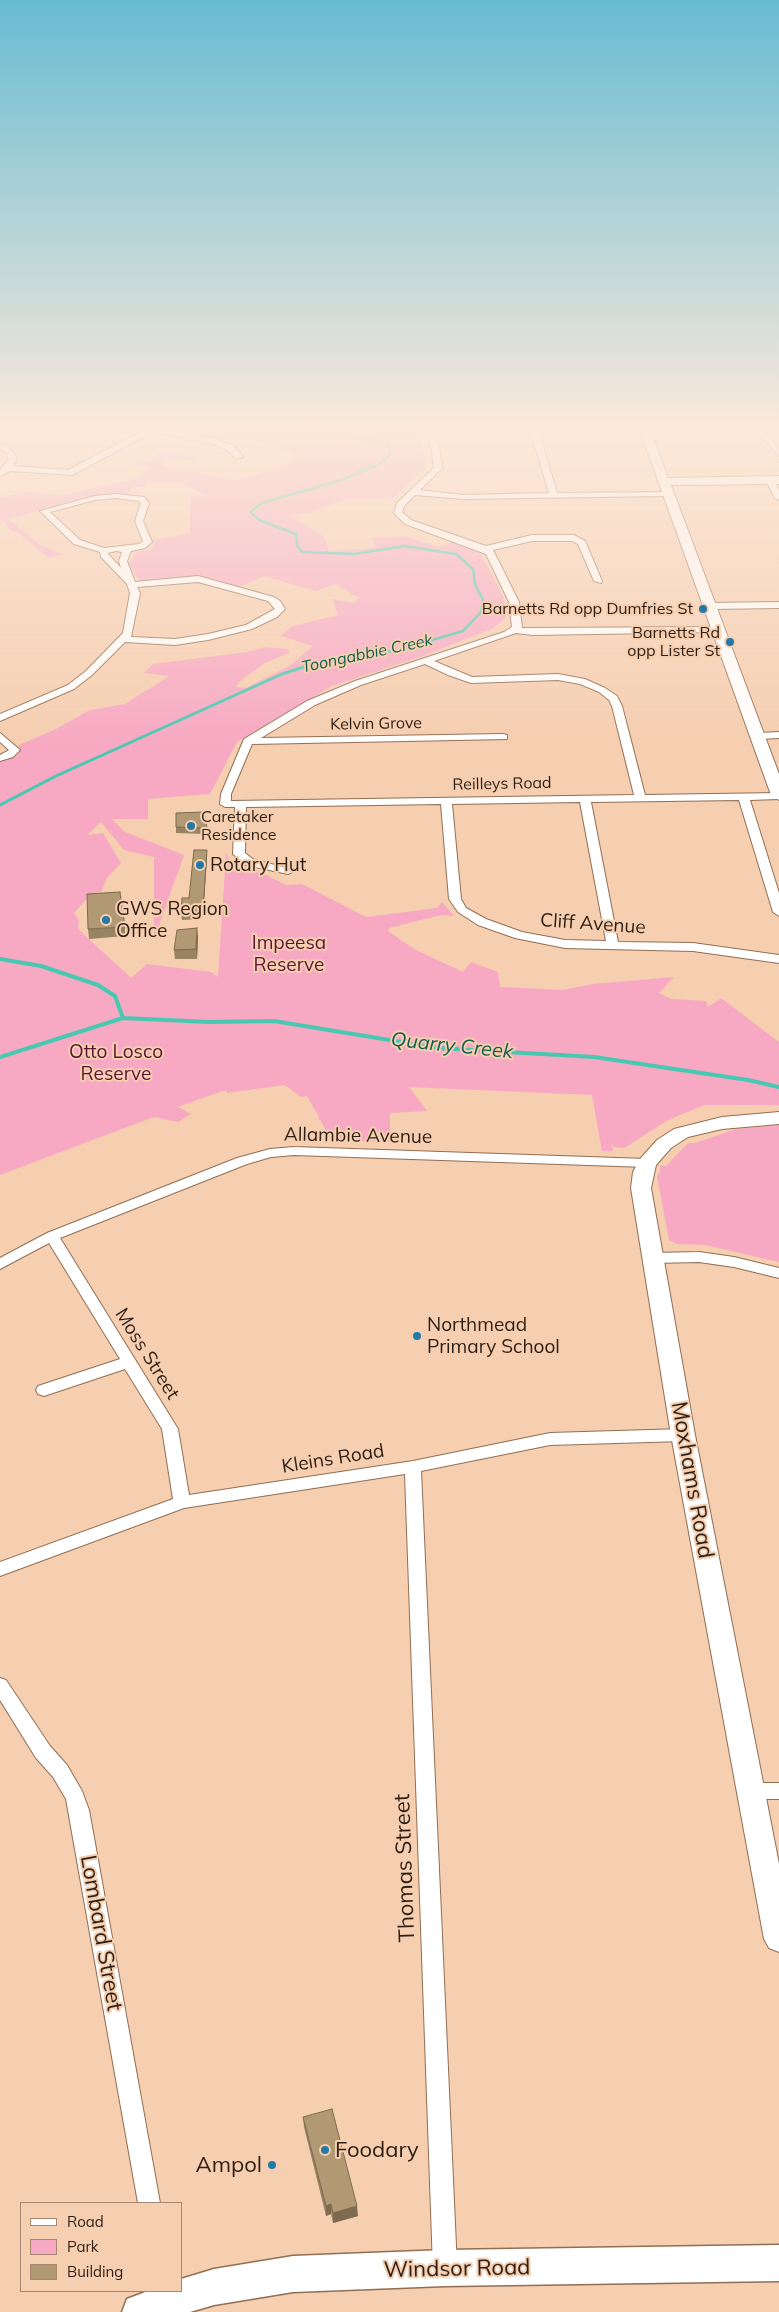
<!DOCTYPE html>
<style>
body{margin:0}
#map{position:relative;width:779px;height:2312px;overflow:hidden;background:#f6ceb0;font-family:Mulish,sans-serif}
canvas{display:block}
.legend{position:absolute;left:20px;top:2202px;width:162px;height:90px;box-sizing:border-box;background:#f6ceb0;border:1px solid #a68872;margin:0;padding:6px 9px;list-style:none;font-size:15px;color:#2e1f14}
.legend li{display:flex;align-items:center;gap:10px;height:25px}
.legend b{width:25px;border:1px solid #a68872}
</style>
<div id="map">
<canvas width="779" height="2312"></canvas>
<ul class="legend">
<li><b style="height:6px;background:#fff"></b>Road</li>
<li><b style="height:14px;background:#f7a8c2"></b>Park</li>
<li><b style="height:14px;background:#b19973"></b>Building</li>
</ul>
</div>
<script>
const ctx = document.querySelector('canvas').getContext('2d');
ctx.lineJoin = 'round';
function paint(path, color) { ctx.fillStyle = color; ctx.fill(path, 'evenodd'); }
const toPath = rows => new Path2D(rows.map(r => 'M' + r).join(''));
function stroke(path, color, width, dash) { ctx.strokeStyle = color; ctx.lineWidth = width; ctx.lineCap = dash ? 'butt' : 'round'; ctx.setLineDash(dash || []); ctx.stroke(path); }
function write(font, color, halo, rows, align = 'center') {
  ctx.font = font + ' Mulish,sans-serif'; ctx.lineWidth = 4; ctx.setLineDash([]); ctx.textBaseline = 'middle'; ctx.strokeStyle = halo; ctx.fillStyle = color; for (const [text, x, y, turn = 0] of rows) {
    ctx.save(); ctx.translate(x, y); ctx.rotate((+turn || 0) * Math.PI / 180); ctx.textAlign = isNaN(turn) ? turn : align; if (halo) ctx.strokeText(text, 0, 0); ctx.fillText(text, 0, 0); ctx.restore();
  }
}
const green = toPath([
 [167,425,412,425,415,438,420,438,427,467,393,498,344,499,313,512,290,515,324,537,329,551,376,548,372,538,404,536,439,547,455,542,481,554,504,598,506,618,492,629,423,656,332,686,237,742,210,794,148,799,148,819,112,819,125,832,184,855,154,939,154,857,124,850,101,822,87,835,103,833,121,863,107,878,101,892,92,893,74,913,79,920,78,929,131,978,147,964,211,972,218,977,226,854,232,864,241,869,262,873,286,885,302,884,366,917,437,908,442,902,454,916,441,915,389,928,388,931,414,949,463,972,471,962,498,972,500,987,563,990,593,984,674,977,659,993,671,999,706,1001,708,1007,721,998,779,1042,779,1105,704,1105,668,1120,624,1148,614,1147,612,1142,613,1151,602,1151,592,1095,409,1087,427,1111,390,1113,390,1142,331,1140,320,1119,318,1120,319,1117,307,1096,301,1097,285,1085,227,1093,227,1091,222,1091,178,1107,191,1114,178,1122,154,1117,0,1175,0,761,18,755,19,745,58,728,90,710,125,704,169,676,144,673,153,664,247,652,265,647,288,649,289,653,265,663,241,680,236,687,246,688,291,665,313,646,280,636,293,626,338,615,332,599,354,603,359,598,336,584,316,591,264,576,237,588,198,576,144,581,138,579,129,564,136,552,152,549,154,540,190,533,190,496,209,497,180,482,148,483,143,487,133,487,126,494,108,494,79,500,8,519,41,545,62,554,49,558,17,532,10,531,4,521,0,520,0,498,24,492,63,495,135,479,151,467,131,465,150,461,158,454,167,452,198,458,194,460,170,460,162,465,236,481,290,463,293,454,257,439,218,439,166,429,164,427],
 [779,1125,779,1262,705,1245,677,1244,669,1240,657,1176,660,1172,660,1165,666,1166,688,1143,695,1143,736,1129]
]);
const streamFar2 = toPath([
 [274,425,350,435,388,445,391,455,377,465,341,480,262,503,250,512,261,521,296,534,297,545,302,552,354,554,405,546,456,554,473,569,475,584,483,600,481,612,463,631,398,650,367,655]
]);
const streamFar1 = toPath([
 [0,805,56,776,282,674,310,665,375,654]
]);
const stream = toPath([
 [0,959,41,966,98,985,115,996,123,1018],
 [0,1057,123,1018,209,1022,274,1021,438,1048,594,1057,748,1080,779,1087]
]);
const street = toPath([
 [128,425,163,425,159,428,218,440,234,446,243,457,236,459,228,450,213,444,153,432,72,475,10,471,0,476,0,470,9,459,6,452,0,449,0,444,13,451,17,459,13,466,68,470,144,430,128,425],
 [423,425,431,425,439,446,442,468,420,490,463,495,549,493,530,429,532,425,540,425,538,429,557,493,669,492,673,494,669,496,463,499,415,495,404,506,402,512,411,520,486,546,532,535,574,535,585,541,602,581,601,583,594,581,578,544,572,541,532,541,493,550,519,602,522,628,722,627,724,629,719,632,533,635,516,633,434,661,472,677,558,674,585,679,605,688,617,696,622,706,645,795,779,793,779,799,750,800,779,893,779,916,773,912,739,800,591,802,618,942,693,943,779,955,779,963,693,951,565,948,515,938,478,925,458,912,449,899,441,804,246,807,245,853,254,860,292,869,294,871,288,874,246,865,233,854,235,807,225,807,220,804,221,794,244,739,307,701,355,681,504,632,512,627,509,602,486,554,405,524,394,513,397,503,434,468,431,446,423,425],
 [425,664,448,675,471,683,558,680,580,684,599,692,609,700,612,706,634,795,231,801,231,794,252,744,507,739,507,735,503,734,261,738,315,705,361,685,425,664],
 [580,802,606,941,565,940,522,932,486,919,466,908,461,899,452,804,580,802],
 [751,425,759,425,779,449,779,456,751,425],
 [767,479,774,481,779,490,779,500,775,498,766,481,767,479],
 [116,494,144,497,149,503,143,521,152,542,145,548,131,551,127,561,135,582,198,576,274,597,280,601,285,609,277,617,252,629,208,640,175,645,125,642,92,675,74,689,0,721,0,714,68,685,86,671,123,633,130,593,127,584,101,557,100,552,74,544,40,511,95,496,116,494],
 [116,498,139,501,141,503,135,521,143,541,139,544,104,548,80,540,50,512,95,500,116,498],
 [116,551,122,552,119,561,121,568,108,554,108,553,116,551],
 [198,582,268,601,275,609,246,625,208,634,175,639,131,637,140,593,137,587,198,582],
 [779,602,779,608,710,609,705,606,710,603,779,602],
 [779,732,779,738,758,739,753,736,758,733,779,732],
 [0,733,20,750,13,757,0,761,0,755,9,750,0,742,0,733],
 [294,1147,647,1159,654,1163,647,1167,294,1155,271,1157,247,1164,60,1238,178,1429,189,1495,413,1461,550,1433,683,1429,689,1431,691,1435,689,1439,683,1441,550,1445,421,1471,457,2268,453,2276,445,2280,437,2276,433,2268,405,1474,184,1508,0,1576,0,1562,173,1499,162,1429,125,1369,44,1396,38,1394,36,1390,38,1386,120,1359,49,1243,0,1269,0,1258,47,1233,237,1158,270,1149,294,1147],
 [699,1252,734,1257,779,1268,779,1278,734,1267,699,1262,653,1263,646,1258,653,1253,699,1252],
 [0,1678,6,1680,50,1746,67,1765,82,1791,89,1810,160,2203,138,2203,66,1799,53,1777,36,1758,0,1700,0,1678],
 [750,1783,779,1783,779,1799,750,1799,743,1797,740,1791,743,1785,750,1783]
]);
const secondary = toPath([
 [638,425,649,425,668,478,779,476,779,484,671,485,779,774,779,800,771,795,638,425],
 [779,1112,779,1124,722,1129,688,1137,671,1148,656,1165,651,1188,695,1435,779,1864,779,1952,769,1948,764,1939,671,1435,631,1188,633,1172,640,1159,657,1140,674,1129,722,1117,779,1112]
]);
const primary = toPath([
 [779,2245,779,2281,445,2286,293,2292,214,2305,190,2312,122,2312,127,2299,148,2291,181,2291,181,2279,214,2269,293,2256,445,2250,779,2245]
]);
const wall = toPath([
 [176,813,207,828,207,834,176,833],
 [207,856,204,901,201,919,182,920,181,914],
 [125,927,125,936,89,939,88,929],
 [198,937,197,959,175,959,174,950],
 [303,2117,358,2216,333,2223,331,2214,326,2216,304,2127]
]);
const shadedWall = toPath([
 [207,850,207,856,204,901,201,919,200,913],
 [197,928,198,937,197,959,196,949],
 [331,2204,331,2214,326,2216,326,2206],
 [357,2206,358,2216,333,2223,333,2213]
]);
const building = toPath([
 [204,812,207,828,176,827,176,813,204,812],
 [194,850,207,850,204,895,200,913,181,914,182,898,189,898,194,850],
 [120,892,125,927,88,929,87,894,120,892],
 [197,928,196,949,174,950,177,930,197,928],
 [332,2109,357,2206,333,2213,331,2204,326,2206,303,2117,332,2109]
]);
const markers = [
 [703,609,5,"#2479a9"],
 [730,642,5,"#2479a9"],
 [191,826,5,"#2479a9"],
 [200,865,5,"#2479a9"],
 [106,920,5,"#2479a9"],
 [417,1336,5,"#2479a9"],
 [325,2150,5,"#2479a9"],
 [272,2165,5,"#2479a9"]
];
const farPoinames = [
 ["Barnetts Rd opp Dumfries St",693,609],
 ["Barnetts Rd",720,633],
 ["opp Lister St",720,651],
 ["Caretaker",201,817,"left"],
 ["Residence",201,835,"left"]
];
const farWaternames = [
 ["Toongabbie Creek",367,654,-12]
];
const farStreetnames = [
 ["Kelvin Grove",376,724,-1],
 ["Reilleys Road",502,784,-1]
];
const poiNames = [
 ["Rotary Hut",210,865],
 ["GWS Region",116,909],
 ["Office",116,931],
 ["Northmead",427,1325],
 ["Primary School",427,1347]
];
const streetNames = [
 ["Cliff Avenue",593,924,4],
 ["Allambie Avenue",358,1136,1],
 ["Moss Street",147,1354,58],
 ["Kleins Road",333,1459,-9]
];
const parkNames = [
 ["Impeesa",289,943],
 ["Reserve",289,965],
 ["Otto Losco",116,1052],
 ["Reserve",116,1074]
];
const waterNames = [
 ["Quarry Creek",452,1046,6]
];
const nearStreetnames = [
 ["Moxhams Road",692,1480,80],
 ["Thomas Street",405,1868,-92],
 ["Lombard Street",101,1933,80],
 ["Windsor Road",457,2269,-1]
];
const nearPoinames = [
 ["Foodary",335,2150],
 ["Ampol",262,2165,"right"]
];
paint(green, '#f7a8c2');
stroke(streamFar2, '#47c9b1', 2.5);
stroke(streamFar1, '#47c9b1', 3);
stroke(stream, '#47c9b1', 4);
stroke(street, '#926e53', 2);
stroke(secondary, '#926e53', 2);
stroke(primary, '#926e53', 3);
paint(street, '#fff');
paint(secondary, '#fff');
paint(primary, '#fff');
paint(wall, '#988463');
paint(shadedWall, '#7c6b50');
paint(building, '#b19973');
stroke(building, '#7c6b50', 1);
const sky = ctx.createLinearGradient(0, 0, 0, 749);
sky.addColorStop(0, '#67bcd2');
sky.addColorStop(0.57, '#fbe9db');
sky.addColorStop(1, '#fbe9db00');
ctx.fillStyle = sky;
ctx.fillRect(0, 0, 779, 749);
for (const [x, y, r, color] of markers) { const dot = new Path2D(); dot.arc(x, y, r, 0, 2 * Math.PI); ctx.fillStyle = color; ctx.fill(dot); stroke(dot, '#f6ceb0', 2); }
write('16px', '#2e1f14', '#f6ceb0', farPoinames, 'right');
write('italic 16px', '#145c50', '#f6ceb0', farWaternames);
write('16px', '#2e1f14', '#f6ceb0', farStreetnames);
write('19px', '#2e1f14', '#f6ceb0', poiNames, 'left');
write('19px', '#2e1f14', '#f6ceb0', streetNames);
write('19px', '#5c1534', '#f6ceb0', parkNames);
write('italic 20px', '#145c50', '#f6ceb0', waterNames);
write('22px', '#2e1f14', '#f6ceb0', nearStreetnames);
write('22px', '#2e1f14', '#f6ceb0', nearPoinames, 'left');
</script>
